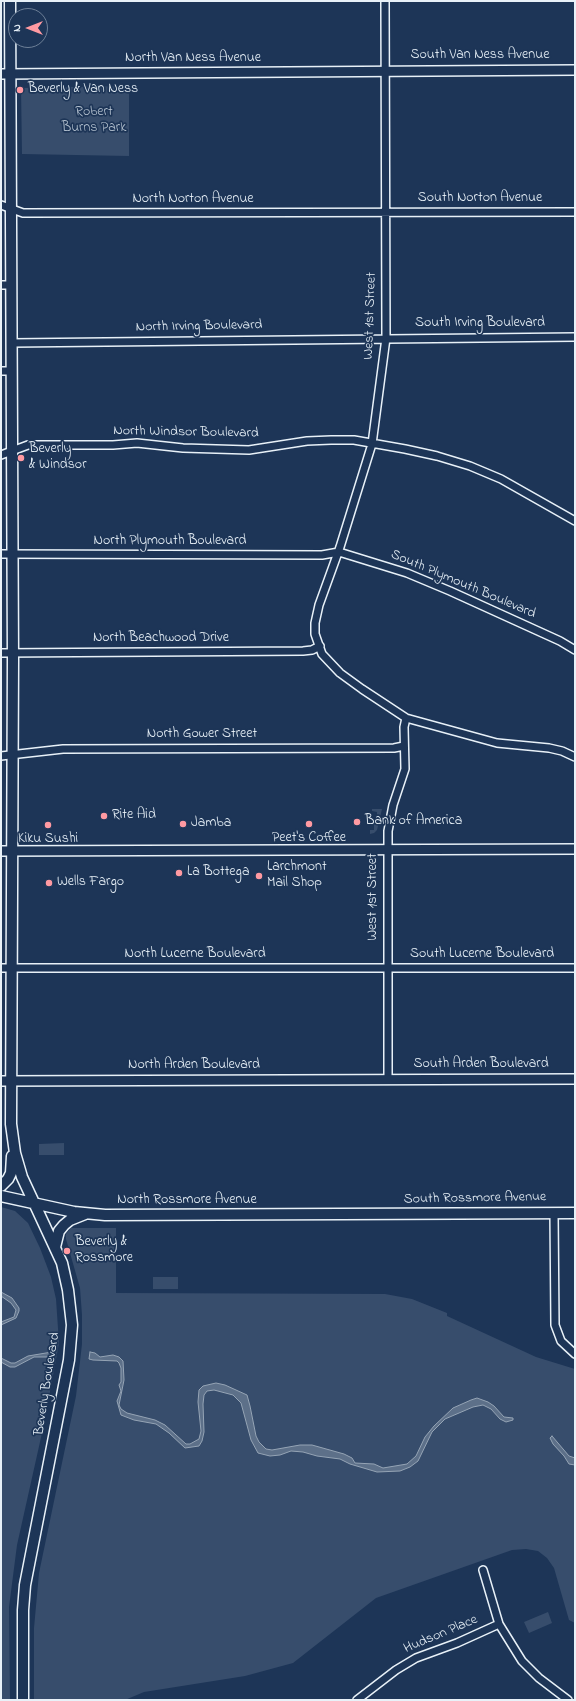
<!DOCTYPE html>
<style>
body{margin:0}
#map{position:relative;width:576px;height:1701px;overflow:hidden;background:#1d3557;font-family:"Indie Flower",sans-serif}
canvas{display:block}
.frame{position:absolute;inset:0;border:2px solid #e8f1f8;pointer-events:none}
.north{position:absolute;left:8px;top:8px;width:40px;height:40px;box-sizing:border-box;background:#1d3557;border:1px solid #6e8097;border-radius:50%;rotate:270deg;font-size:11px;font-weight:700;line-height:16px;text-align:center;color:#e8f1f8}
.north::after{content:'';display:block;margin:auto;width:14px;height:18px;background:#ff9aa2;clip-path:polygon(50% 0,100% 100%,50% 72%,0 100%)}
</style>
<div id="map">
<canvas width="576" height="1701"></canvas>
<div class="frame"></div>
<div class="north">N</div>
</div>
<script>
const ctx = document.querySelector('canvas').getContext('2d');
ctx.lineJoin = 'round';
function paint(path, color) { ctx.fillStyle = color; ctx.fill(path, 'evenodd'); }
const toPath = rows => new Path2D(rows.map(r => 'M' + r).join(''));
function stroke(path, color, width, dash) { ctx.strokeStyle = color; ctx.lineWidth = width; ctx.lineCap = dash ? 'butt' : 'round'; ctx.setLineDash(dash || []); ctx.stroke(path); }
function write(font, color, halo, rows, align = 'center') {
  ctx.font = font + ' "Indie Flower",sans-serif'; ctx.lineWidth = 3.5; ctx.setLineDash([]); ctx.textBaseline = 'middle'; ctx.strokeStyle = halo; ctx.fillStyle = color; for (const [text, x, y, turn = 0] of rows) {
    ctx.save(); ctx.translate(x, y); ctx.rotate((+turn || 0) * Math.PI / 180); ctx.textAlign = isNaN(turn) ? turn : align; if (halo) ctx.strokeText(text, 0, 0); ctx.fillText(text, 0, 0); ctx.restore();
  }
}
const built = toPath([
 [1,798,2,798,1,903]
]);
const green = toPath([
 [129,86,129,156,22,154,21,88],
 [372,809,382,809,377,830,374,833,370,834,370,830,374,830,374,821,377,821,377,812,372,811],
 [64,1143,64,1155,39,1155,39,1144],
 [1,1207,15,1211,28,1223,40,1248,51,1277,56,1299,59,1343,44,1424,17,1545,9,1607,10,1700,1,1700],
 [71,1228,116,1228,116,1293,385,1294,412,1299,447,1313,447,1316,536,1357,575,1369,575,1623,569,1620,554,1568,547,1558,538,1551,526,1549,512,1550,376,1598,293,1663,245,1676,144,1692,125,1700,34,1700,34,1628,39,1573,76,1396,82,1344,82,1315,80,1288,66,1239,66,1234],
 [153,1277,178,1277,178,1289,153,1289],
 [548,1612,552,1623,529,1633,524,1622]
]);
const water = toPath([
 [1,1292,12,1298,19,1308,19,1311,16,1318,1,1325,1,1322,14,1317,16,1310,11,1303,1,1296,1,1292],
 [52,1352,54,1353,54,1356,52,1357,34,1357,15,1367,10,1367,1,1362,1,1358,11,1363,15,1363,28,1356,52,1352],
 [90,1352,95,1353,100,1357,113,1355,119,1357,123,1361,124,1380,119,1405,121,1409,127,1413,155,1420,165,1425,186,1444,190,1444,199,1439,201,1431,198,1402,199,1390,203,1386,216,1383,225,1385,247,1395,250,1406,256,1436,259,1442,266,1449,272,1450,300,1445,312,1445,344,1454,352,1458,355,1463,374,1464,383,1468,407,1464,416,1456,425,1437,434,1426,453,1408,471,1400,477,1398,488,1402,494,1406,504,1417,513,1418,513,1420,506,1422,500,1419,491,1409,483,1405,473,1407,445,1419,432,1432,418,1461,410,1467,400,1471,377,1472,350,1464,340,1459,317,1456,303,1452,291,1451,280,1455,270,1456,258,1453,251,1440,241,1403,233,1395,214,1390,207,1391,204,1395,203,1404,204,1432,202,1441,199,1446,185,1448,169,1433,156,1424,134,1420,121,1415,117,1401,121,1391,119,1385,121,1382,121,1368,119,1363,117,1361,93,1360,89,1359,90,1352],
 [552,1436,569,1456,575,1458,575,1465,569,1464,564,1456,553,1444,550,1438,552,1436]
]);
const minor = toPath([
 [385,1,386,338,372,444,340,547,319,605,315,623,315,634,322,654,340,673,362,689,406,718,497,743,549,748,562,751,575,757],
 [1,205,23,213,575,212],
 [1,285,11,285],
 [12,343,575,337],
 [1,371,12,371],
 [1,455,28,445,113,445,137,443,183,448,249,450,307,441,331,440,354,440,405,449,437,456,470,466,501,479,575,521],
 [1,554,322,555,339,552,407,573,450,591,560,641,575,650],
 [1,653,303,651,312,650,320,646],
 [1,756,63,749,394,748,404,746],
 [1,968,575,968],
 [388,1080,388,831,393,805,405,769,404,727,406,718],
 [554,1213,555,1325,561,1341,575,1354],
 [483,1570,499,1624,522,1661,539,1678,568,1700],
 [357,1700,396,1670,416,1658,457,1643,499,1624]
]);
const tertiary = toPath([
 [1,74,575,70],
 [1,851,575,849],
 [1,1081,575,1079]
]);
const secondary = toPath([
 [10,1,13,660,11,1124,15,1153,22,1177,62,1263,68,1290,72,1325,69,1360,25,1585,23,1610,23,1700],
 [1,1186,8,1179,11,1173,12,1156],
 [1,1196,74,1212,105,1215,575,1213],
 [55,1247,59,1231,64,1225,70,1220,85,1214]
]);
const markers = [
 [20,90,4,"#ff9aa2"],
 [21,458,4,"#ff9aa2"],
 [104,816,4,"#ff9aa2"],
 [357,822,4,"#ff9aa2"],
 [183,824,4,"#ff9aa2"],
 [309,824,4,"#ff9aa2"],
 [48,825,4,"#ff9aa2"],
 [179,873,4,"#ff9aa2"],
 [259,876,4,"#ff9aa2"],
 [49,883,4,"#ff9aa2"],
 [67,1251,4,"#ff9aa2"]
];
const streetNames = [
 ["South Van Ness Avenue",480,56],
 ["North Van Ness Avenue",193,59],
 ["South Norton Avenue",480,199],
 ["North Norton Avenue",193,200],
 ["West 1st Street",371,316,-88],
 ["South Irving Boulevard",480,324],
 ["North Irving Boulevard",199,327,-1],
 ["North Windsor Boulevard",186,433,1],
 ["North Plymouth Boulevard",170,542],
 ["South Plymouth Boulevard",463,585,23],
 ["North Beachwood Drive",161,639],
 ["North Gower Street",202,735],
 ["West 1st Street",374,897,-90],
 ["North Lucerne Boulevard",195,955],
 ["South Lucerne Boulevard",482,955],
 ["South Arden Boulevard",481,1065],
 ["North Arden Boulevard",194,1066],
 ["South Rossmore Avenue",475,1199,-1],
 ["North Rossmore Avenue",187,1201],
 ["Beverly Boulevard",48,1384,-81],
 ["Hudson Place",441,1635,-23]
];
const poiNames = [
 ["Beverly & Van Ness",28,90],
 ["Beverly",29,450],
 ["& Windsor",29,466],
 ["Rite Aid",112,816],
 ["Bank of America",365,822],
 ["Jamba",191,824],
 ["Peet's Coffee",309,839,"center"],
 ["Kiku Sushi",48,840,"center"],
 ["Larchmont",267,868],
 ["Mail Shop",267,884],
 ["La Bottega",187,873],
 ["Wells Fargo",57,883],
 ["Beverly &",75,1243],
 ["Rossmore",75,1259]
];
const parkNames = [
 ["Robert",94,113],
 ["Burns Park",94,129]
];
paint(built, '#2a4162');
paint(green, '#374d6c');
paint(water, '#5d7089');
stroke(water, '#95a4b5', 1);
stroke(minor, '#e8f1f8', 10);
stroke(tertiary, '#e8f1f8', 12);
stroke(secondary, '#e8f1f8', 13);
stroke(minor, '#1d3557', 7);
stroke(tertiary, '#1d3557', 9);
stroke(secondary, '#1d3557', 10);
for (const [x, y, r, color] of markers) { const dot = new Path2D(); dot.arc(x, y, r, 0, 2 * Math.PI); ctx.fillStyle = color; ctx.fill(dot); stroke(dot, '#1d3557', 1.5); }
write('14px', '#e8f1f8', '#1d3557', streetNames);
write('14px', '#e8f1f8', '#1d3557', poiNames, 'left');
write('14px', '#b3c0ce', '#1d3557', parkNames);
</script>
